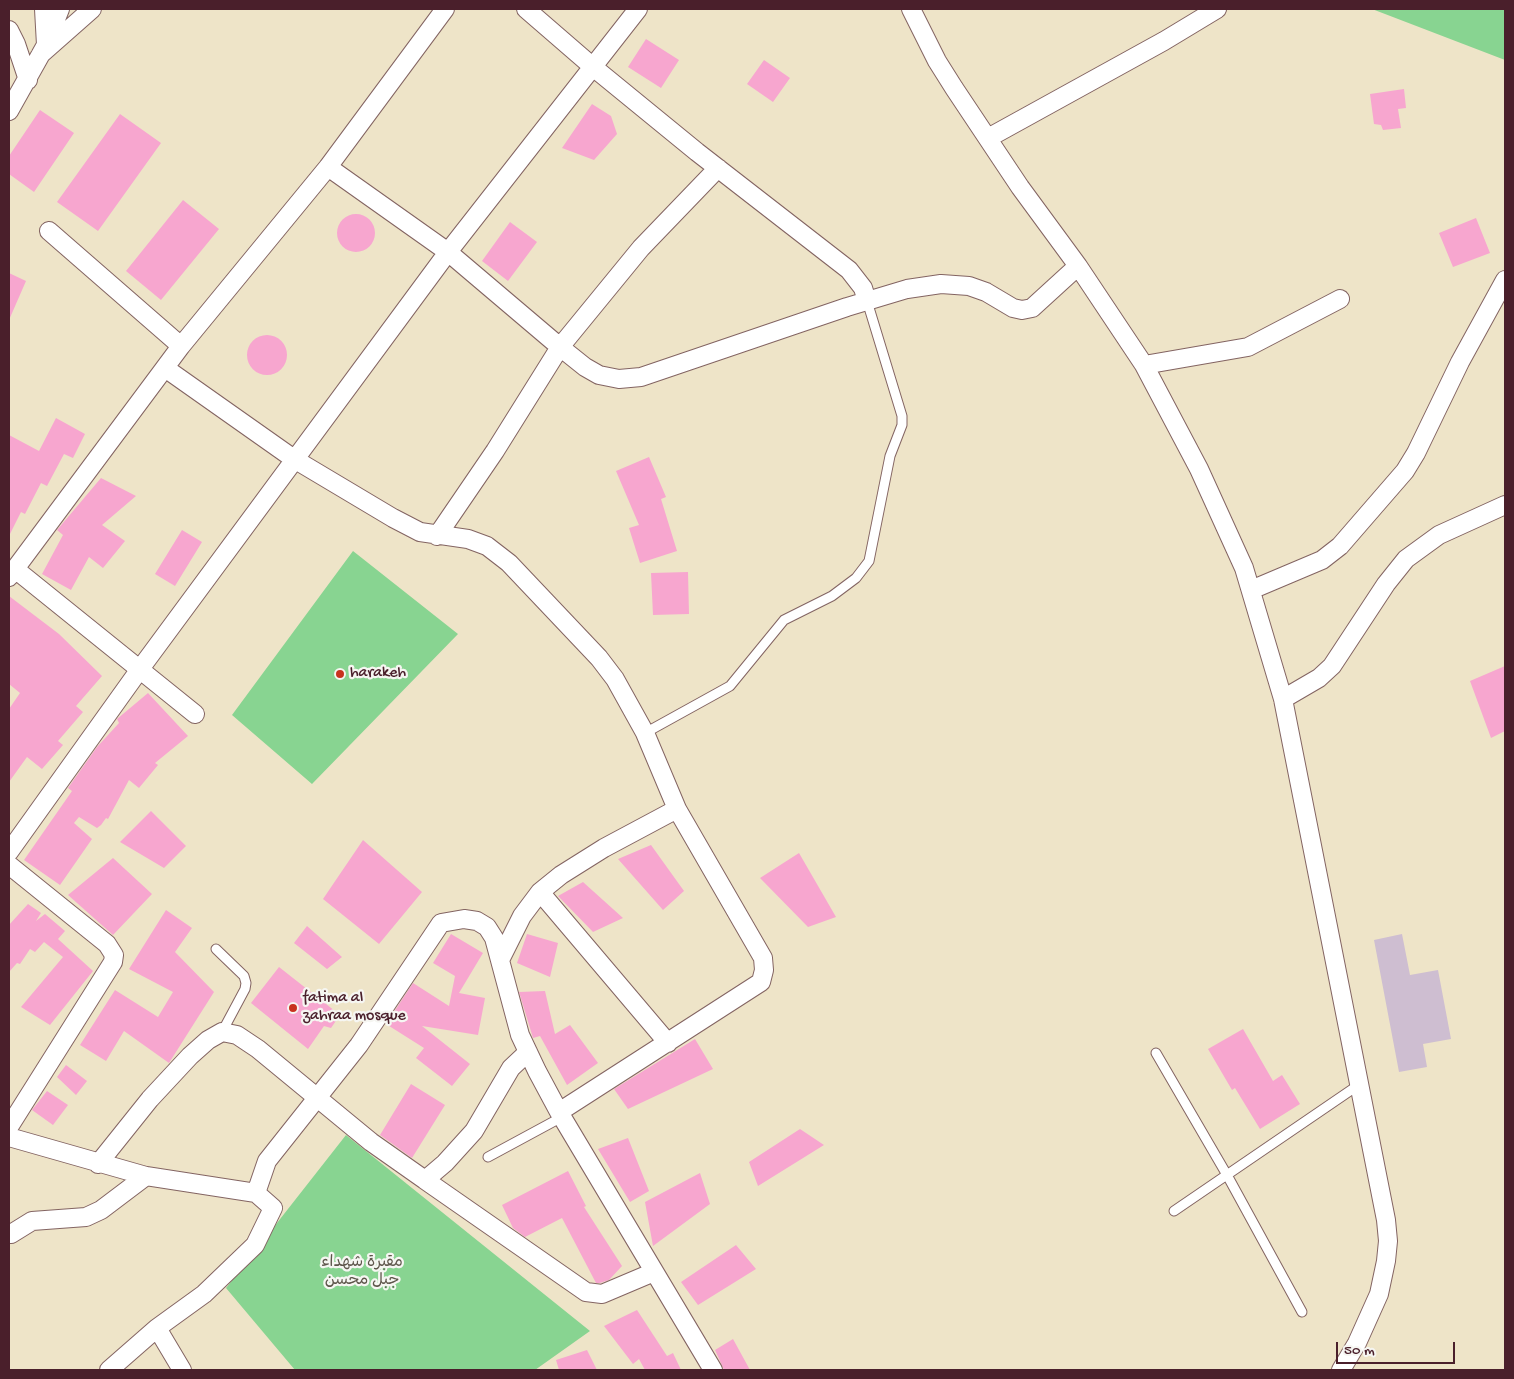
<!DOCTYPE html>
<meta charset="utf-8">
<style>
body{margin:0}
#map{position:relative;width:1514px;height:1379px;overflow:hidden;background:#eee4c8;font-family:"Gochi Hand",sans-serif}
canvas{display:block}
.frame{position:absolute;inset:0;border:10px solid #4a1f2b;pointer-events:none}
.scale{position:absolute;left:1336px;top:1342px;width:119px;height:22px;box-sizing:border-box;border:2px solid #4a1f2b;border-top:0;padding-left:6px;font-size:15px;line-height:18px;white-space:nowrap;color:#4a1f2b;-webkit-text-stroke:4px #f6f6f2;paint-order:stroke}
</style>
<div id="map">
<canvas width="1514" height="1379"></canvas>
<div class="frame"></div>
<div class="scale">50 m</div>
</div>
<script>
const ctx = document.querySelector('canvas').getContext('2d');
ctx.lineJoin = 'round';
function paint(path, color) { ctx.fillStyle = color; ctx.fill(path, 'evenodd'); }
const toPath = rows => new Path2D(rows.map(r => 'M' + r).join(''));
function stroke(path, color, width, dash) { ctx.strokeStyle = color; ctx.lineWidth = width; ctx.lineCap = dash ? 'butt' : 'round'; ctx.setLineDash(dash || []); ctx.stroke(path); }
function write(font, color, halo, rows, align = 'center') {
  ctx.font = font + ' "Gochi Hand","Playpen Sans Arabic",sans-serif'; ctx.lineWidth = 4.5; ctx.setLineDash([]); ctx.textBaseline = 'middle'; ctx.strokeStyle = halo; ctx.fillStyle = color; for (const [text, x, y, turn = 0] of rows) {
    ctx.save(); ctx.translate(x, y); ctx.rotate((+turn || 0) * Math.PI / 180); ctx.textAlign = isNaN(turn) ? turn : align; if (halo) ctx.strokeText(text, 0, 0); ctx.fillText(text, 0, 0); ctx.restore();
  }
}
const industrial = toPath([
 [1402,934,1410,975,1438,970,1451,1039,1423,1044,1427,1067,1399,1072,1374,940]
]);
const green = toPath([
 [1372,9,1505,9,1505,60],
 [353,551,458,634,312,784,232,715],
 [346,1135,590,1331,535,1370,295,1370,226,1288]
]);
const building = toPath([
 [646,39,679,60,661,88,628,67],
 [764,60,790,78,773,102,747,84],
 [1404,89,1406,108,1398,109,1401,128,1383,130,1381,125,1374,124,1370,94],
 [592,104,611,116,617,134,594,160,562,148],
 [40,110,74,133,34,192,9,174,9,156],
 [120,114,161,143,98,231,57,202],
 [183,200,219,229,161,300,126,271],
 '337 233a19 19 0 1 1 38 0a19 19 0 1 1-38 0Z',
 [1476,218,1490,253,1453,267,1439,233],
 [510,222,537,242,508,281,482,261],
 [9,273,26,281,9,320],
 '247 355a20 20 0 1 1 40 0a20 20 0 1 1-40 0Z',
 [56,418,85,434,73,458,64,454,47,486,41,483,25,514,21,512,9,536,9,435,39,451],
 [649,457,666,497,661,499,677,551,640,563,629,528,639,525,616,471],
 [101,478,136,496,102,525,125,541,103,568,89,557,71,590,42,574,63,535,57,530],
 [182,530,202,542,175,586,155,574],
 [688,572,689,614,653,615,651,573],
 [9,596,59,634,102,676,76,706,83,712,58,741,63,745,42,769,27,757,9,782,9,709,20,693,9,684],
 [1505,666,1505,731,1491,738,1470,681],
 [148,693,188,736,155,763,158,765,139,788,129,780,108,819,106,818,101,825,97,828,79,817,74,823,92,839,60,885,24,860,72,791,68,788,97,747,119,723,117,719],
 [151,811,186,846,164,868,120,842],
 [363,840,422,892,379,944,323,899],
 [651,845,684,891,663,910,618,859],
 [799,853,836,917,808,927,760,878],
 [113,858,152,894,113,935,68,895],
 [583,882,623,918,593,932,558,896],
 [28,904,41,913,36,921,45,914,65,931,58,939,93,971,50,1025,21,1007,63,957,44,942,35,952,30,949,20,964,17,963,9,972,9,925],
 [166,910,192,928,175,952,214,992,169,1063,124,1031,106,1061,80,1045,115,990,158,1017,173,992,129,969],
 [307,926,342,957,327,969,294,943],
 [451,934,483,953,459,993,485,998,478,1035,422,1026,470,1064,452,1086,416,1058,424,1048,386,1024,413,983,449,1006,455,976,433,963],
 [527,934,558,943,550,977,517,963],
 [279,967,340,1015,331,1028,324,1026,308,1049,251,1003],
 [545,991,555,1034,570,1025,598,1063,567,1085,540,1036,533,1038,519,992],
 [1243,1029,1273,1081,1282,1075,1300,1104,1260,1129,1235,1088,1232,1090,1208,1049],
 [695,1039,713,1069,628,1109,614,1089],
 [66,1065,87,1081,76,1095,57,1077],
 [411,1084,445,1105,412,1158,380,1135],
 [47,1091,68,1105,53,1125,32,1110],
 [800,1129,824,1145,758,1186,749,1162],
 [628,1138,649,1191,630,1202,598,1149],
 [568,1171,586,1206,584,1207,622,1266,609,1280,600,1283,596,1283,562,1218,525,1237,513,1228,502,1205],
 [700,1173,710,1204,653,1246,645,1202],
 [736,1245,756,1269,698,1305,681,1282],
 [637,1310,667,1356,673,1353,681,1370,645,1370,639,1359,633,1364,604,1326],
 [733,1339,750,1370,724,1370,715,1350],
 [587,1350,597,1370,559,1370,556,1360]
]);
const service = toPath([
 [645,733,730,686,784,620,832,596,856,578,869,561,890,456,902,425,902,416,867,301],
 [216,949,244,976,246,983,245,989,222,1032],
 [1156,1053,1227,1175,1302,1312],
 [488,1157,562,1117],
 [1174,1211,1360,1084]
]);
const minor = toPath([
 [526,9,593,67,697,152,849,270,863,288,867,301],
 [911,9,937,61,954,88,1020,187,1078,266,1144,365,1199,469,1244,568,1283,699,1386,1220,1388,1241,1386,1261,1379,1294,1357,1343,1341,1370],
 [9,30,16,44,28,80],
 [49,37,60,9],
 [41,54,92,9],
 [9,111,46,45,44,9],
 [988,138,1164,41,1217,9],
 [328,167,448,252,560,347,641,248,718,168],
 [49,231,181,346],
 [1144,365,1248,347,1340,299],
 [165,368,294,459,393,518,420,532,468,539,487,546,509,563,599,658,615,679,645,733,677,809,763,958,764,970,761,982,559,1112],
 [437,536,495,451,560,347,585,367,599,375,619,379,641,377,847,307,907,289,941,284,969,286,986,292,1013,308,1022,310,1032,308,1078,266],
 [15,569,195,714],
 [9,577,181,346,328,167,445,9],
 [1251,590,1322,560,1340,546,1405,471,1416,453,1460,362,1505,280],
 [1283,699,1319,678,1332,666,1386,584,1406,559,1439,535,1505,505],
 [9,852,140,669,448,252,638,9],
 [9,865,107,944,114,955,113,962,9,1127],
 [540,892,668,1043],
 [501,958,522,916,540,892,561,875,604,848,677,809],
 [9,1137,146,1176,256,1193],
 [98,1164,150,1099,190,1056,208,1040,222,1032,237,1035,258,1049,371,1142,425,1180,445,1163,474,1131,511,1068,528,1052],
 [425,1180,586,1292,602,1294,654,1272],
 [11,1234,32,1221,86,1217,101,1210,146,1176],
 [157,1328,182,1370],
 [109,1370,157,1328,204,1294,255,1245,273,1208,256,1193,267,1161,359,1045,441,923,464,919,477,921,487,927,494,938,520,1035,537,1071,559,1112,713,1370]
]);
const markers = [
 [340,674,5,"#c8321e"],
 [293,1008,5,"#c8321e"]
];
const poiNames = [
 ["harakeh",350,674],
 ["fatima al",303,999],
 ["zahraa mosque",303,1017]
];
const parkNames = [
 ["مقبرة شهداء",362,1264],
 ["جبل محسن",362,1282]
];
paint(industrial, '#cebed1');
paint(green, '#88d491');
paint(building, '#f7a6cf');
stroke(service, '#836462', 11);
stroke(minor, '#836462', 20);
stroke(service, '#fff', 9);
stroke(minor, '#fff', 18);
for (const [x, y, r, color] of markers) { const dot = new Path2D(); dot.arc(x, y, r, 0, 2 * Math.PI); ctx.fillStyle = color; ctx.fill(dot); stroke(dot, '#f6f6f2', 2); }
write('16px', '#4a1f2b', '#f6f6f2', poiNames, 'left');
write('16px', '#5d554a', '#f6f6f2', parkNames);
</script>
